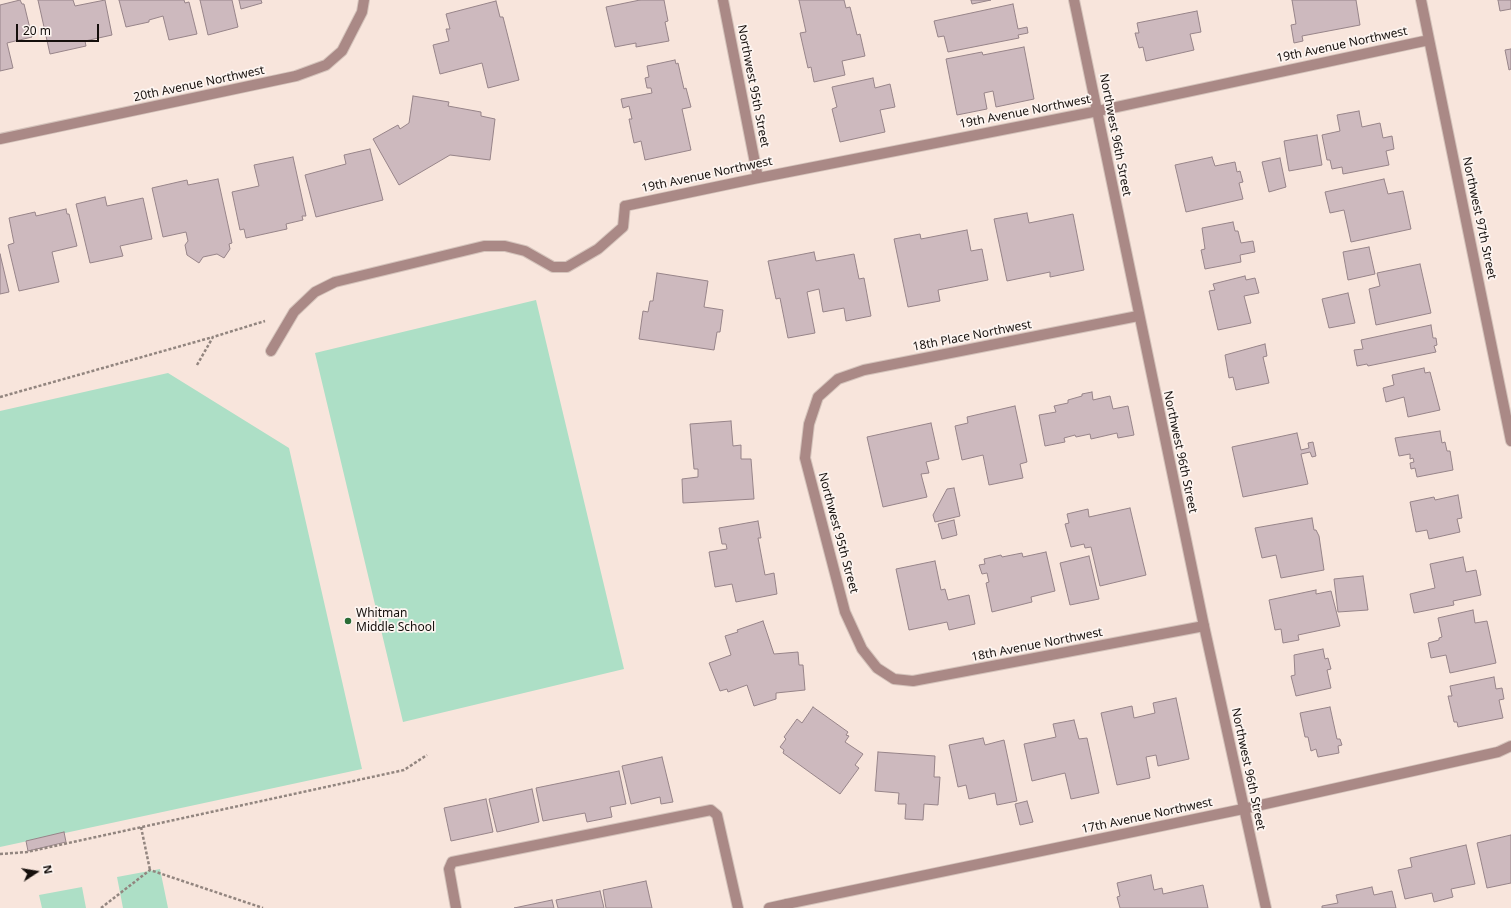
<!DOCTYPE html>
<style>
body{margin:0}
#map{position:relative;width:1511px;height:908px;overflow:hidden;background:#f8e5dc;font-family:"Noto Sans",sans-serif}
canvas{display:block}
.north{position:absolute;left:16px;top:852px;width:40px;height:40px;-webkit-text-stroke:3px #fdf5f1;paint-order:stroke;rotate:78deg;font-size:11px;font-weight:700;line-height:16px;text-align:center;color:#150f0c}
.north::after{content:'';display:block;margin:auto;width:14px;height:18px;background:#150f0c;clip-path:polygon(50% 0,100% 100%,50% 72%,0 100%)}
.scale{position:absolute;left:16px;top:24px;width:83px;height:18px;box-sizing:border-box;border:2px solid #150f0c;border-top:0;padding-left:5px;font-size:12px;line-height:14px;white-space:nowrap;color:#150f0c;-webkit-text-stroke:3px #fdf5f1;paint-order:stroke}
</style>
<div id="map">
<canvas width="1511" height="908"></canvas>
<div class="north">N</div>
<div class="scale">20 m</div>
</div>
<script>
const ctx = document.querySelector('canvas').getContext('2d');
ctx.lineJoin = 'round';
function paint(path, color) { ctx.fillStyle = color; ctx.fill(path, 'evenodd'); }
const toPath = rows => new Path2D(rows.map(r => 'M' + r).join(''));
function stroke(path, color, width, dash) { ctx.strokeStyle = color; ctx.lineWidth = width; ctx.lineCap = dash ? 'butt' : 'round'; ctx.setLineDash(dash || []); ctx.stroke(path); }
function write(font, color, halo, rows, align = 'center') {
  ctx.font = font + ' "Noto Sans",sans-serif'; ctx.lineWidth = 3.5; ctx.setLineDash([]); ctx.textBaseline = 'middle'; ctx.strokeStyle = halo; ctx.fillStyle = color; for (const [text, x, y, turn = 0] of rows) {
    ctx.save(); ctx.translate(x, y); ctx.rotate((+turn || 0) * Math.PI / 180); ctx.textAlign = isNaN(turn) ? turn : align; if (halo) ctx.strokeText(text, 0, 0); ctx.fillText(text, 0, 0); ctx.restore();
  }
}
const green = toPath([
 [536,300,624,669,403,722,315,353],
 [168,373,289,448,362,769,0,847,0,411],
 [160,869,168,908,123,908,117,877],
 [82,887,86,908,42,908,39,895]
]);
const building = toPath([
 [20,0,22,4,24,4,32,37,7,43,13,68,0,71,0,5,20,0],
 [38,0,73,0,75,6,105,0,112,35,85,41,86,46,50,54,38,0],
 [119,0,184,0,185,3,189,2,197,34,169,40,163,16,149,20,149,22,126,27,119,0],
 [200,0,232,0,238,27,208,35,200,0],
 [239,0,261,0,262,3,241,9,239,0],
 [640,0,664,0,668,21,665,22,669,41,636,47,636,43,615,47,606,7,640,0],
 [799,0,844,0,846,8,850,7,857,35,860,34,865,56,842,61,845,75,814,82,811,67,808,68,800,33,806,32,799,0],
 [971,0,991,0,972,4,971,0],
 [1292,0,1356,0,1360,25,1302,36,1303,41,1294,43,1291,25,1296,24,1292,0],
 [1498,0,1511,0,1511,9,1500,11,1498,0],
 [496,1,500,17,503,17,519,80,488,88,482,63,440,74,433,45,449,41,446,29,450,29,446,14,496,1],
 [1013,4,1018,29,1027,27,1028,33,1018,35,1019,38,948,52,944,36,938,37,934,21,1013,4],
 [1197,11,1201,32,1190,34,1194,50,1146,61,1143,47,1139,48,1135,33,1139,33,1137,23,1197,11],
 [1024,47,1034,99,996,107,993,91,984,93,987,109,957,115,946,59,982,52,983,55,1024,47],
 [1511,49,1511,69,1509,70,1505,50,1511,49],
 [675,60,676,64,678,63,684,89,686,88,691,107,682,109,691,150,645,160,641,141,634,143,629,119,632,119,629,106,623,108,621,99,652,93,651,88,647,88,645,78,649,77,647,66,675,60],
 [873,78,875,88,890,84,895,107,880,110,885,132,840,142,832,109,837,107,832,87,873,78],
 [413,96,449,102,448,106,481,112,481,116,495,119,490,160,450,155,399,185,373,139,398,125,400,129,409,123,413,96],
 [1359,111,1362,127,1380,123,1383,138,1392,136,1394,149,1386,151,1389,165,1343,174,1342,167,1332,169,1330,160,1327,160,1322,135,1340,131,1337,115,1359,111],
 [1317,135,1322,165,1289,171,1284,141,1317,135],
 [370,149,383,200,316,217,305,175,346,164,344,155,370,149],
 [293,157,306,216,302,216,303,220,286,224,287,229,246,238,244,229,240,230,232,192,259,186,254,165,293,157],
 [1212,157,1215,166,1235,162,1237,172,1240,171,1243,182,1239,183,1243,199,1186,212,1175,165,1212,157],
 [1280,158,1286,187,1269,192,1262,162,1280,158],
 [218,179,232,243,229,244,230,249,224,258,217,254,203,257,199,263,187,255,185,245,188,241,186,232,163,237,152,188,187,180,188,185,218,179],
 [1384,179,1388,194,1403,191,1411,229,1351,242,1344,210,1330,213,1325,192,1384,179],
 [105,197,107,206,143,198,152,239,120,246,123,256,90,263,76,204,105,197],
 [66,209,67,214,69,214,77,246,52,252,59,282,19,291,8,245,14,243,9,218,35,212,36,216,66,209],
 [1027,213,1029,223,1073,214,1084,270,1050,277,1050,272,1007,281,994,219,1027,213],
 [1233,222,1235,231,1238,231,1241,243,1253,241,1255,252,1240,255,1241,262,1205,269,1201,250,1205,249,1202,228,1233,222],
 [967,230,971,251,982,249,988,280,938,290,940,301,908,307,894,239,920,234,921,239,967,230],
 [1369,247,1375,274,1348,280,1343,252,1369,247],
 [814,252,816,261,854,254,859,279,864,278,871,316,846,321,844,308,823,312,819,289,807,292,815,333,788,338,780,298,776,299,768,261,814,252],
 [0,254,9,292,0,294,0,254],
 [1420,264,1431,313,1376,325,1369,289,1380,286,1377,273,1420,264],
 [657,273,708,281,704,307,723,310,720,332,717,332,714,350,639,339,643,311,648,312,650,301,653,301,657,273],
 [1245,276,1246,280,1255,278,1259,293,1244,296,1251,323,1218,330,1209,291,1215,290,1213,284,1245,276],
 [1348,293,1355,323,1329,328,1322,299,1348,293],
 [1431,325,1433,338,1436,338,1437,345,1434,346,1436,352,1368,366,1367,364,1357,366,1354,350,1363,349,1361,340,1431,325],
 [1265,344,1267,356,1263,357,1269,383,1236,390,1233,377,1229,378,1225,355,1265,344],
 [1424,368,1425,373,1430,372,1440,410,1408,417,1404,397,1386,402,1383,388,1394,385,1392,375,1424,368],
 [1092,392,1093,400,1110,396,1113,409,1128,406,1134,435,1118,438,1117,433,1091,439,1090,434,1076,437,1075,435,1064,438,1065,442,1045,446,1039,415,1056,412,1054,406,1068,403,1068,400,1082,396,1082,394,1092,392],
 [1015,406,1027,462,1020,464,1023,478,989,485,983,455,962,460,955,426,968,423,967,417,1015,406],
 [731,421,733,446,741,445,741,459,751,459,754,499,683,503,682,479,698,477,698,469,694,469,690,424,731,421],
 [931,423,939,459,926,462,929,473,921,474,927,497,883,507,867,437,931,423],
 [1440,431,1442,443,1445,442,1447,451,1450,451,1453,470,1417,477,1415,468,1411,469,1410,463,1414,462,1413,458,1410,459,1410,454,1399,456,1395,438,1440,431],
 [1297,433,1301,450,1309,448,1308,443,1313,442,1316,456,1312,457,1310,452,1301,454,1308,484,1243,497,1232,447,1297,433],
 [954,488,960,516,935,522,933,515,947,489,954,488],
 [1458,495,1462,518,1457,519,1460,532,1429,539,1427,530,1416,532,1410,502,1434,497,1435,500,1458,495],
 [1130,508,1146,575,1100,586,1091,547,1085,548,1084,544,1071,547,1065,524,1069,523,1067,514,1088,509,1089,517,1130,508],
 [1312,518,1314,530,1316,530,1319,536,1324,570,1281,578,1276,555,1262,558,1255,528,1312,518],
 [954,520,957,535,942,539,938,524,954,520],
 [758,521,761,538,758,538,765,575,774,573,777,594,736,602,732,584,715,587,709,552,727,549,726,544,722,544,719,528,758,521],
 [1046,552,1055,591,1031,597,1032,602,992,612,986,583,989,582,987,573,982,574,979,565,985,564,984,559,1001,555,1002,557,1022,553,1023,557,1046,552],
 [1089,556,1099,599,1070,605,1060,563,1089,556],
 [1463,557,1466,572,1476,570,1481,595,1453,601,1454,605,1414,613,1410,594,1435,588,1430,564,1463,557],
 [935,561,941,590,945,589,948,600,969,595,975,624,949,630,947,622,909,630,896,569,935,561],
 [1363,576,1368,610,1338,612,1334,579,1363,576],
 [1316,590,1316,594,1331,591,1340,626,1298,635,1299,640,1283,643,1281,629,1275,630,1269,600,1316,590],
 [1473,610,1475,623,1487,621,1496,663,1450,673,1446,655,1431,658,1428,643,1439,640,1439,638,1442,637,1438,618,1473,610],
 [763,621,774,654,798,652,799,665,803,665,805,690,776,693,776,699,754,706,747,685,728,692,727,689,720,691,709,663,731,655,725,636,738,632,737,630,763,621],
 [1323,649,1325,659,1328,658,1331,669,1327,670,1331,688,1296,696,1291,676,1295,675,1294,655,1323,649],
 [1494,677,1496,689,1502,688,1504,699,1499,700,1503,718,1458,727,1457,722,1454,722,1448,696,1452,696,1450,686,1494,677],
 [1176,698,1189,759,1158,766,1156,755,1146,757,1150,778,1117,785,1101,713,1132,706,1134,718,1155,713,1153,703,1176,698],
 [813,707,848,732,846,735,849,736,845,742,863,754,855,765,859,768,840,794,783,753,784,750,780,747,786,739,784,737,797,719,802,723,813,707],
 [1330,707,1337,739,1340,739,1342,745,1338,746,1339,753,1318,757,1316,749,1311,751,1308,737,1305,737,1300,713,1330,707],
 [1074,720,1079,739,1087,738,1099,793,1071,799,1065,773,1032,781,1024,744,1056,737,1053,724,1074,720],
 [983,738,985,745,1004,740,1017,801,997,805,995,793,969,799,966,785,958,787,949,745,983,738],
 [878,752,935,756,934,777,940,777,938,805,924,804,923,820,905,819,906,804,898,804,899,793,875,791,878,752],
 [662,757,673,802,661,804,660,797,631,804,622,766,662,757],
 [619,771,626,804,610,807,612,817,587,822,585,813,543,821,536,788,619,771],
 [532,789,539,822,497,832,489,799,532,789],
 [486,799,493,832,451,841,444,808,486,799],
 [1027,801,1033,822,1020,825,1015,804,1027,801],
 [64,832,66,842,28,851,26,841,64,832],
 [1511,835,1511,883,1487,888,1477,843,1511,835],
 [1466,845,1475,884,1451,889,1453,897,1434,902,1432,893,1405,899,1398,870,1412,867,1410,858,1466,845],
 [1151,875,1154,890,1162,888,1163,894,1203,885,1208,908,1120,908,1117,897,1120,896,1117,883,1151,875],
 [646,881,652,908,606,908,603,890,646,881],
 [1372,887,1374,895,1392,891,1396,908,1322,908,1322,906,1338,903,1336,895,1372,887],
 [600,891,604,908,558,908,556,900,600,891],
 [552,900,554,908,514,908,552,900]
]);
const path = toPath([
 [197,365,213,337,265,321],
 [0,397,213,337],
 [141,827,150,870],
 [0,854,27,852,404,770,427,755],
 [101,908,150,870,263,908]
]);
const service = toPath([
 [271,351,294,312,315,292,335,282,484,246,505,246,525,251,553,267,567,267,598,249,623,227,625,206],
 [456,908,449,869,452,862,711,810,717,815,738,908],
 [769,908,787,904]
]);
const minor = toPath([
 [723,0,758,178],
 [1421,0,1511,441],
 [0,139,296,76,326,65,342,51,362,12,364,0],
 [625,206,758,178,1098,111,1429,40],
 [1138,316,864,370,838,379,818,397,809,424,805,458,845,612,862,649,877,668,894,679,913,681,1204,626],
 [787,904,1243,809,1498,752,1511,746]
]);
const tertiary = toPath([
 [1074,0,1204,626,1266,908]
]);
const markers = [
 [348,621,4,"#2a6c36"]
];
const streetNames = [
 ["19th Avenue Northwest",1342,45,-12],
 ["20th Avenue Northwest",199,84,-12],
 ["Northwest 95th Street",753,86,79],
 ["19th Avenue Northwest",1025,112,-11],
 ["Northwest 96th Street",1115,135,79],
 ["19th Avenue Northwest",707,175,-12],
 ["Northwest 97th Street",1479,218,78],
 ["18th Place Northwest",972,336,-11],
 ["Northwest 96th Street",1180,452,78],
 ["Northwest 95th Street",838,533,75],
 ["18th Avenue Northwest",1037,645,-11],
 ["Northwest 96th Street",1248,769,78],
 ["17th Avenue Northwest",1147,816,-12]
];
const poiNames = [
 ["Whitman",356,614],
 ["Middle School",356,628]
];
paint(green, '#addfc6');
paint(building, '#cdb9be');
stroke(building, '#978489', 1);
stroke(service, '#d4c3bb', 12);
stroke(minor, '#d4c3bb', 12);
stroke(tertiary, '#d4c3bb', 12);
stroke(path, '#92857f', 2.5, [3, 2]);
stroke(service, '#aa8986', 10);
stroke(minor, '#aa8986', 10);
stroke(tertiary, '#aa8986', 10);
for (const [x, y, r, color] of markers) { const dot = new Path2D(); dot.arc(x, y, r, 0, 2 * Math.PI); ctx.fillStyle = color; ctx.fill(dot); stroke(dot, '#fdf5f1', 1.5); }
write('12px', '#150f0c', '#fdf5f1', streetNames);
write('12px', '#150f0c', '#fdf5f1', poiNames, 'left');
</script>
